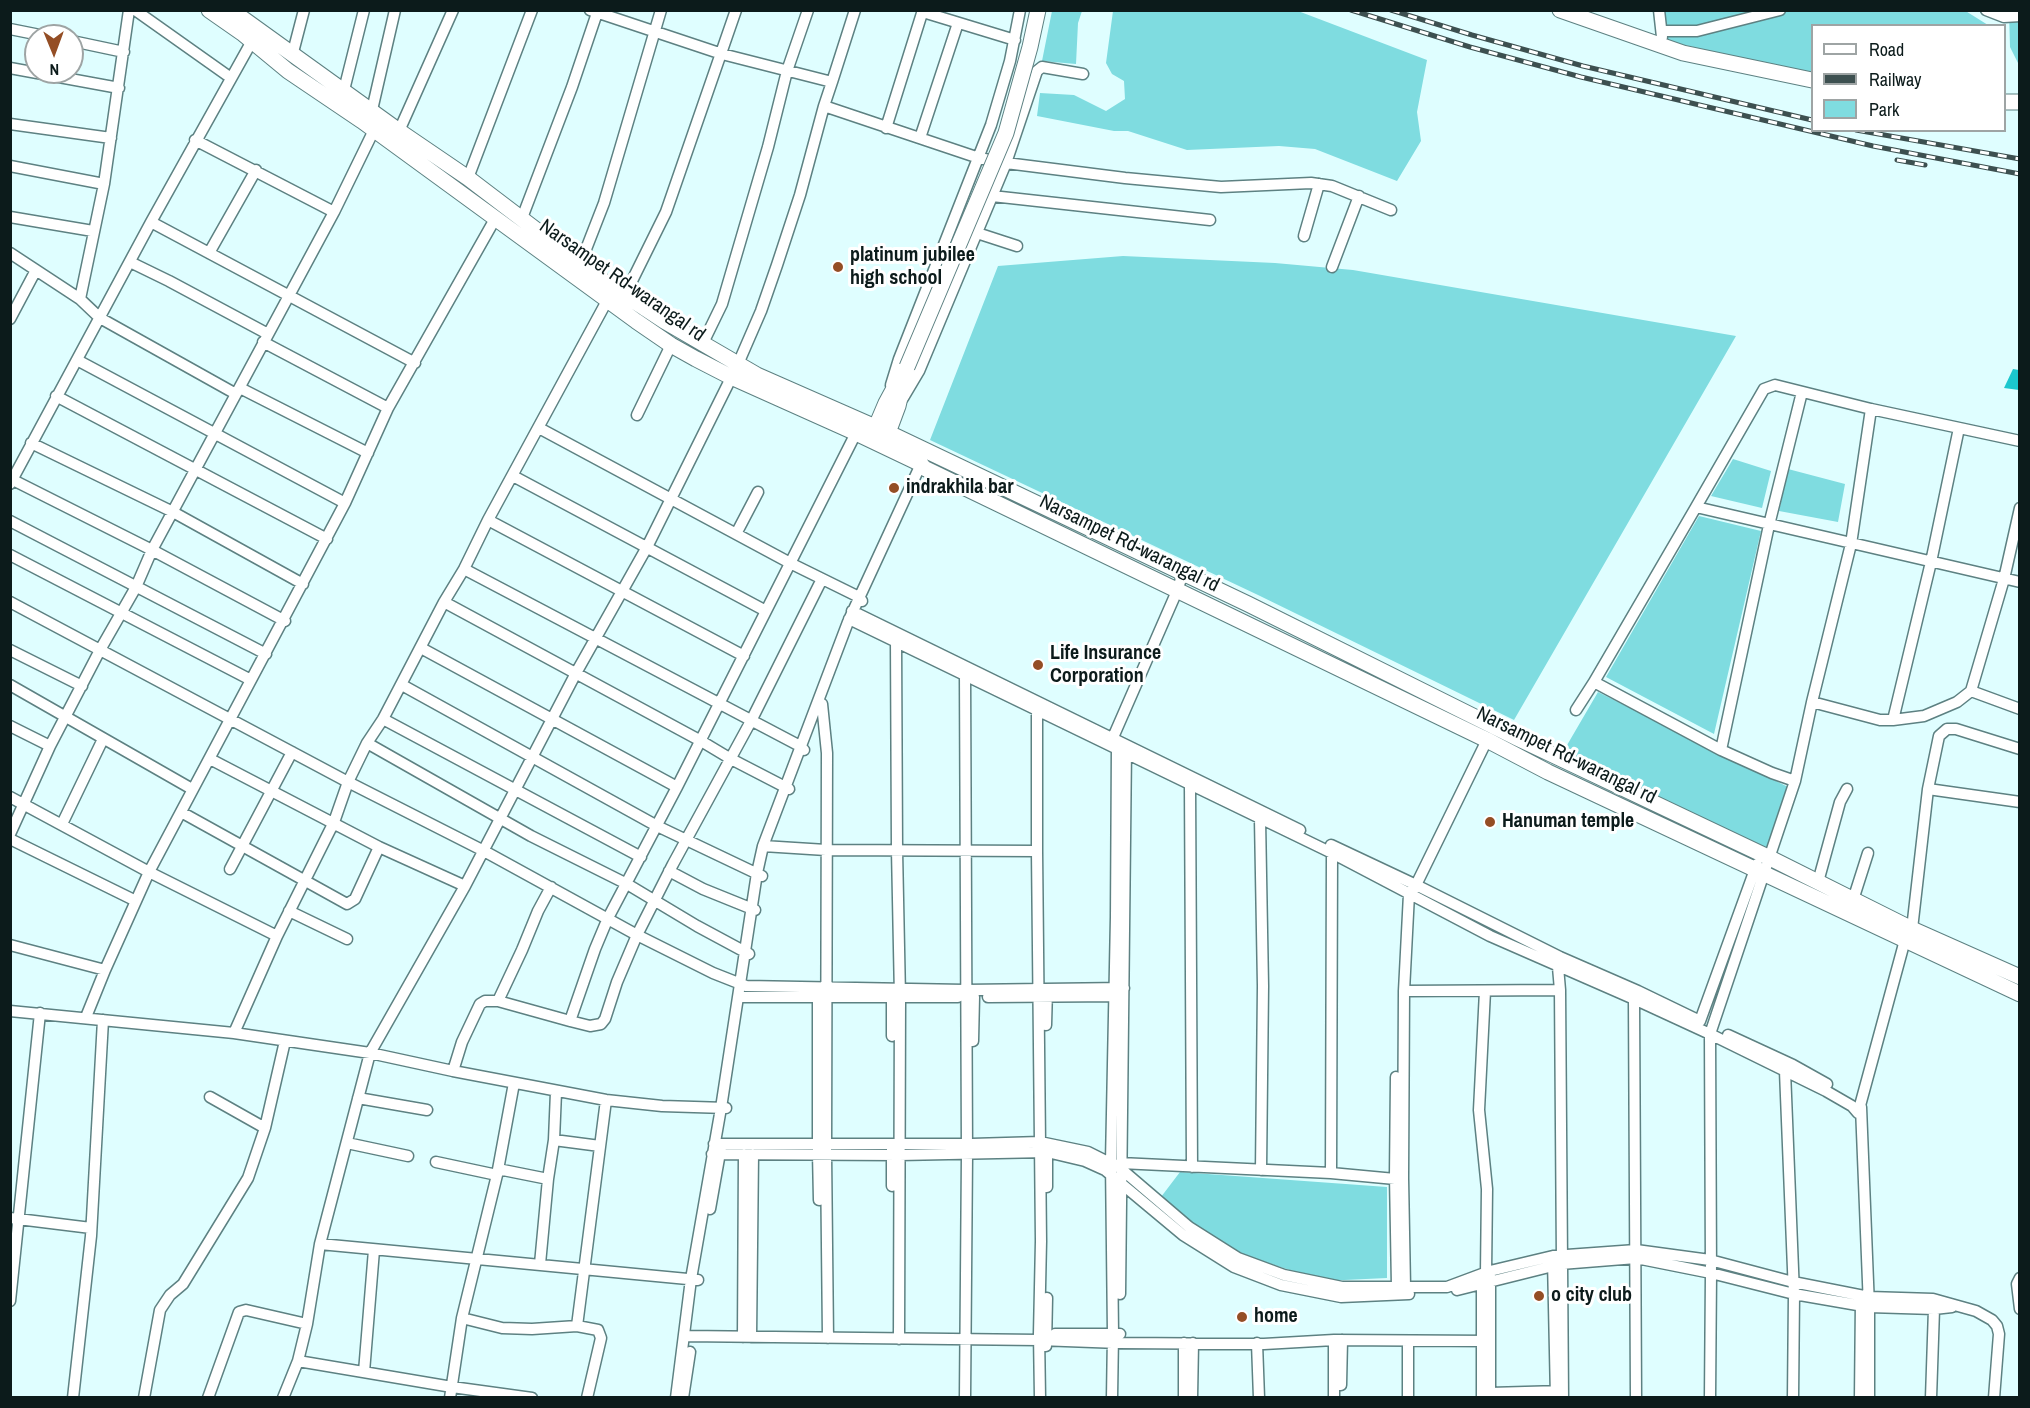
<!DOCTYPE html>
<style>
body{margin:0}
#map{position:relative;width:2030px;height:1408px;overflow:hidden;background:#dffeff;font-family:"Archivo Narrow",sans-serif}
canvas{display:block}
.frame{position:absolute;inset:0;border:12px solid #0c1b1b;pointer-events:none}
.legend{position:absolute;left:1811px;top:24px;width:195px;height:108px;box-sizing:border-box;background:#fff;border:2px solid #9ea4a4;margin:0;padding:8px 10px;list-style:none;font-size:18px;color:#0c1b1b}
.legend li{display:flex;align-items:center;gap:12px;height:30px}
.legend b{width:30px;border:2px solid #9ea4a4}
.north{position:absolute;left:24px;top:24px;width:60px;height:60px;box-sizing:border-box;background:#fff;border:2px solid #9ea4a4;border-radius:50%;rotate:179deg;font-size:16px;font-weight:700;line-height:24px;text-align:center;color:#0c1b1b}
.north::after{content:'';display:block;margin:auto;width:21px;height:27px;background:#944e25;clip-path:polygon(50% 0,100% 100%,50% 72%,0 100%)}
</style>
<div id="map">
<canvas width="2030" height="1408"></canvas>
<div class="frame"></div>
<ul class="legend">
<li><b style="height:8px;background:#fff"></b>Road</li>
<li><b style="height:8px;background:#3d5050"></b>Railway</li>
<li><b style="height:16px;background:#7fdce0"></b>Park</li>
</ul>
<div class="north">N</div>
</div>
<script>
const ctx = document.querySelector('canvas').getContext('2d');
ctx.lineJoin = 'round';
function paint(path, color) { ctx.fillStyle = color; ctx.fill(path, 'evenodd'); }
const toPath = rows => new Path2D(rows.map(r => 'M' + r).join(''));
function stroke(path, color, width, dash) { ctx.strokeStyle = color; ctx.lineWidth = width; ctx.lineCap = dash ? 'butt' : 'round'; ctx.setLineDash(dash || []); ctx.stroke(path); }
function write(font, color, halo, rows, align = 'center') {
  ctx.font = font + ' "Archivo Narrow",sans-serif'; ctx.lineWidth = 6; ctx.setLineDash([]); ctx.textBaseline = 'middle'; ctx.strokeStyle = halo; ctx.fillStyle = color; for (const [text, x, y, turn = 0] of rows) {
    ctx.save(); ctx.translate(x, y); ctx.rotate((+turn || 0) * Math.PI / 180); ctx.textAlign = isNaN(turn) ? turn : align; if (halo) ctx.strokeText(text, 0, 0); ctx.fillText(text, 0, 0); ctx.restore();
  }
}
const green = toPath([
 [1964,10,1988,25,1812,26,1812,74,1667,41,1664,11],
 [1052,11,1082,11,1078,23,1076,64,1042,61],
 [1113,11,1298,11,1427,60,1417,112,1421,141,1397,181,1315,149,1279,146,1187,150,1128,131,1114,131,1037,116,1040,93,1074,95,1106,111,1125,99,1124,81,1112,74,1106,63],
 [2009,11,2019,11,2019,65,2010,47],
 [1123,256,1275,263,1353,270,1736,336,1514,720,1258,595,930,440,998,266],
 [1733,459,1771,471,1762,508,1711,496],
 [1788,469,1845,484,1838,522,1779,511],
 [1699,516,1761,531,1714,734,1606,677],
 [1598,692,1788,787,1770,850,1563,752],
 [1180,1172,1387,1187,1387,1278,1323,1281,1238,1253,1195,1225,1161,1197]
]);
const water = toPath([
 [2013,369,2019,370,2019,390,2004,388]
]);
const street = toPath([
 [135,10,231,78],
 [590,10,722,54,832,82,824,106,979,158,1006,163,1125,178,1221,187,1311,183,1332,186,1391,210],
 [1659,10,1662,37],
 [1986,10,2004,17,2020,16],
 [923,12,1015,40],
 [10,29,45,36],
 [1662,31,1697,31,1780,10],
 [72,41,124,52],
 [292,56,304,10],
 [10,68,119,88],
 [832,82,855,10],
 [344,90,364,10],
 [372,110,395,10],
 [10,124,111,138],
 [886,128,923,10],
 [399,131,453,10],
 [920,138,958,23],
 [195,140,334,212],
 [10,166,104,184],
 [468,178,532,10],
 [992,196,1210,220],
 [10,217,93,231],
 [522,218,572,87,598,10],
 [151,222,415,363],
 [977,233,1017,246],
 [1304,236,1319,184],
 [10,253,80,299,100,318,236,394],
 [209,253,256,170],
 [130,262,169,281,268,334],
 [581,262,604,203,661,10],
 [1332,267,1359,196],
 [625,295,666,212,736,10],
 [80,299,104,184,129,10],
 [10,319,36,270],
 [263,342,388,408],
 [703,343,722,304,768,147,787,71,808,10],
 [77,360,345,503],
 [891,385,899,359,991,125,1010,61,1020,10],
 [240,388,368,453],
 [56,396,327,539],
 [903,398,919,371,1006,163,1037,71,1042,67,1083,74],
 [637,415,671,345],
 [539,428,792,564,859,597,862,601],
 [31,443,173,512,303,584],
 [513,476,766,611],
 [13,480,152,550,285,621],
 [10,484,151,222,252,41],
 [1696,507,1764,389,1775,385,1871,409,2020,441],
 [2020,508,2004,579,1971,691,2020,709],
 [488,520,744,656],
 [10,521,266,654],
 [736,534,758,492],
 [10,555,251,680],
 [464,569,800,746,804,750],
 [10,602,348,782,484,851,637,935,713,973,746,986,965,990,1124,988],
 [444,602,701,741,731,759,789,789],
 [852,611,1300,830],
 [849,619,1332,853,1490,936,1634,999,1710,1034,1826,1091,1852,1106,1858,1113,1905,940,1912,929,1928,789,1939,736,1947,729,1956,729,2020,749],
 [896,639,897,850,900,997,899,1339],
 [421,648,677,787],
 [10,650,82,686],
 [1594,682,1696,507,2020,582],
 [10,685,192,789],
 [402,685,657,826,762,876],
 [1812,702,1851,544,1871,409],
 [822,704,827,753,826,1153,828,1338],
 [1037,706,1037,851,1041,1241,1039,1334,1040,1398],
 [1576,710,1594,682,1721,750,1772,773,1795,781,1812,702,1880,720,1893,720,1924,716,1957,702,1971,691],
 [383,719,641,857],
 [1893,720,1931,562,1959,428],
 [10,726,50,746],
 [1111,742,1177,591,1183,573],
 [367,743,531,836,627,884,697,926,749,954],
 [1721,750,1769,525,1802,392],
 [210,759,379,847,465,886],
 [1190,785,1192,1167],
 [1928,789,2020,802],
 [10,797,149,872,277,936],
 [181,812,347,904,355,899,379,847],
 [1260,819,1263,986,1261,1170],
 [62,824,103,739],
 [10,834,50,746,100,650,136,587,152,550,334,212,374,130],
 [10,839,136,901],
 [1331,845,1416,885,1560,957,1638,991,1698,1020],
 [763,846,826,850,1037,851],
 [230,869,292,752],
 [669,871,703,889,755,910],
 [1818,882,1840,802,1847,789],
 [1853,900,1868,853],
 [289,911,347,939],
 [10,945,105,970],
 [1558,967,1560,990,1563,1398],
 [818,990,818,1153,819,1200],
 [1404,991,1560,990],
 [1485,991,1479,1110,1487,1189,1486,1273],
 [892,992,892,1036],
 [739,997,958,997],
 [988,997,1120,996],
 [1634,999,1636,1398],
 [498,1001,522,950,538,911,551,887],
 [10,1011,234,1033,277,936,334,822,348,782,367,743,383,719,444,602,464,569,488,520,608,299],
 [86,1017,105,970,149,872,345,503,388,408,495,219],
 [570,1021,590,1026,601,1024,605,1019,617,982,637,935,673,864,751,721,822,579],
 [1700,1021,1757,864],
 [1046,1025,1047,989],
 [234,1033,370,1053,453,1071,606,1100,662,1106,726,1108],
 [1728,1035,1793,1065,1827,1084],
 [973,1041,974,997],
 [453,1071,462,1042,480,1004,485,1001,498,1001,570,1021,595,949,608,918,677,787,856,433],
 [1785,1071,1794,1294,1793,1398],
 [1396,1077,1395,1176,1397,1287],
 [210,1097,265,1128],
 [358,1098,427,1110],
 [1861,1107,1869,1307,1869,1398],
 [554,1140,600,1146],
 [347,1143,408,1156],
 [714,1144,972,1144,1040,1142,1088,1152,1120,1168,1189,1227,1238,1258,1284,1275,1342,1287,1447,1287,1490,1271,1553,1256,1636,1250,1710,1260,1793,1282,1869,1297,1933,1299,1976,1311,1992,1320,1997,1326,1999,1334,1994,1398],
 [892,1148,892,1186],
 [712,1154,899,1155,1047,1152,1085,1161,1105,1170,1183,1235,1234,1267,1281,1285,1341,1297,1409,1294],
 [436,1162,497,1175],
 [1120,1163,1331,1173,1395,1179],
 [498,1169,548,1179],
 [1331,1173,1332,853],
 [1047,1187,1047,1145],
 [710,1209,721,1147],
 [10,1218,91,1228],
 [320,1244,698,1280],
 [1553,1260,1556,1398],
 [540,1264,548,1179,554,1140,556,1092],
 [2020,1278,2017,1284,2020,1309],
 [1482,1283,1482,1398],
 [1405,1287,1403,1178,1404,991,1409,894,1416,885,1487,740],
 [1457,1290,1561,1264,1636,1258,1711,1273,1794,1294,1869,1307,1934,1309,1952,1307],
 [1120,1294,1126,748],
 [10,1301,40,1013],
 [462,1318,502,1328,532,1329,577,1326,598,1330,601,1338,587,1398],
 [577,1326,606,1100],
 [1055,1334,1120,1334],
 [685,1336,1039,1340,1119,1343,1264,1344,1334,1340,1490,1341],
 [743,1337,744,1154],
 [751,1337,753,1154],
 [1257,1343,1259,1398],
 [1046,1346,1047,1298],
 [298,1361,452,1387,532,1398],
 [364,1372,374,1250],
 [1341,1385,1342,1340],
 [1490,1393,1561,1391],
 [73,1398,91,1236,103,1020],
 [144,1398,160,1310,170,1295,183,1284,248,1178,265,1128,285,1041],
 [208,1398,239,1312,246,1310,307,1324],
 [283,1398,298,1361,307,1324,320,1244,370,1053,465,886,576,673,647,547,738,364,761,311,777,265,800,195,824,106],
 [450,1398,462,1318,497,1175,514,1083],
 [676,1398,691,1279,721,1108,757,873,763,846,848,622,921,464],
 [683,1398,690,1352],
 [965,1398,967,1154,965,673],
 [1112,1398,1113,1334,1111,1162,1116,917,1117,744],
 [1184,1398,1184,1343],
 [1192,1398,1193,1343],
 [1334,1398,1334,1340],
 [1408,1398,1408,1341],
 [1490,1398,1490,1277],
 [1710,1398,1711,1273,1710,1034,1795,781],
 [1860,1398,1861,1299],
 [1931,1398,1934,1309]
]);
const secondary = toPath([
 [209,10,242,33,288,71,362,121,636,321,671,345,696,359,731,377,856,433,921,464,924,468,1487,740,1548,772,2020,994],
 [231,10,399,131,468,178,602,280,664,321,757,375,889,433,1248,604,1517,738,1770,858,1912,929,2020,977],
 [1560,10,1683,53,1812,80],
 [2004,102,2020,102],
 [872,436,886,403,899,379],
 [885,441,898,406,907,367]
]);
const rail = toPath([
 [1351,10,1470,47,1581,77,1873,146,2020,174],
 [1391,10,1472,35,1583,66,1812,120],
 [1856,130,2020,159],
 [1897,160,1925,165]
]);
const secondaryBridge = toPath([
 [907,367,1006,133,1030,47,1038,10]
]);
const markers = [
 [838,267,6,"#944e25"],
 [894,488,6,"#944e25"],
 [1038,665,6,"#944e25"],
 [1490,822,6,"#944e25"],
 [1539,1296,6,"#944e25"],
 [1242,1317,6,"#944e25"]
];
const poiNames = [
 ["platinum jubilee",850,256],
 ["high school",850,279],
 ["indrakhila bar",906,488],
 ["Life Insurance",1050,654],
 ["Corporation",1050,677],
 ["Hanuman temple",1502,822],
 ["o city club",1551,1296],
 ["home",1254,1317]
];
const streetNames = [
 ["Narsampet Rd-warangal rd",622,281,35],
 ["Narsampet Rd-warangal rd",1129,544,26],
 ["Narsampet Rd-warangal rd",1566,756,26]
];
paint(green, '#7fdce0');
paint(water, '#1cc7ce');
stroke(street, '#5d8182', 13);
stroke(secondary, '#5d8182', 17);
stroke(street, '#fff', 10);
stroke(secondary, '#fff', 15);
stroke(rail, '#3d5050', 5);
stroke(rail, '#fff', 3, [9]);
stroke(secondaryBridge, '#5d8182', 17, []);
stroke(secondaryBridge, '#fff', 15);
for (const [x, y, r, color] of markers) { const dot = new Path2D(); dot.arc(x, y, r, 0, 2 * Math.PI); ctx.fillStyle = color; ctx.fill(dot); stroke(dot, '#fff', 2); }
write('bold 20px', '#0c1b1b', '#fff', poiNames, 'left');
write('20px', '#0c1b1b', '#fff', streetNames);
</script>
